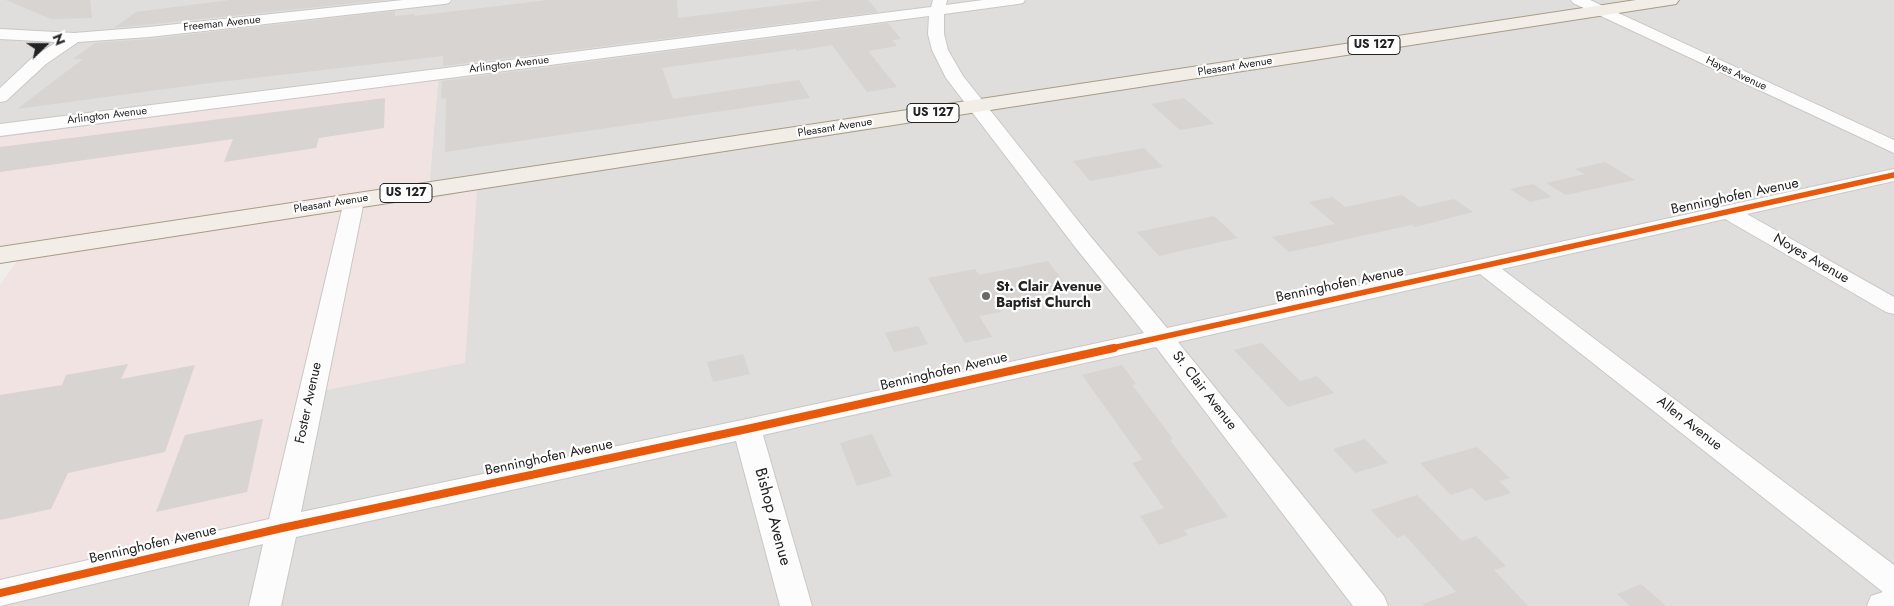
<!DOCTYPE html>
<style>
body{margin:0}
#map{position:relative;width:1894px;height:606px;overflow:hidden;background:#f0eeeb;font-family:Jost,sans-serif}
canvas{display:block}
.north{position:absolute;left:20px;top:20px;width:50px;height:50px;-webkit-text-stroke:4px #fff;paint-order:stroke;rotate:68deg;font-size:14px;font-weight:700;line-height:20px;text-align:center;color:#222}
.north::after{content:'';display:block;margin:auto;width:18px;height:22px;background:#222;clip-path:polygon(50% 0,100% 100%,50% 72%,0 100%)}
</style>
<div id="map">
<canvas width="1894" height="606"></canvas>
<div class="north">N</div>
</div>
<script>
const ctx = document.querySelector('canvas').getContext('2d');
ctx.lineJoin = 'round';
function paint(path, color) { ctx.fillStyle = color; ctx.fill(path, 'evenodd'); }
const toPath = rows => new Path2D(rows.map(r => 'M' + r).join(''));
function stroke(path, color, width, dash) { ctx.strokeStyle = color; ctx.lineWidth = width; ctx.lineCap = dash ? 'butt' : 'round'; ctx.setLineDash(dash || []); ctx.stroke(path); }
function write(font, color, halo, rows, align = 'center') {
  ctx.font = font + ' Jost,sans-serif'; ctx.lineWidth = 4.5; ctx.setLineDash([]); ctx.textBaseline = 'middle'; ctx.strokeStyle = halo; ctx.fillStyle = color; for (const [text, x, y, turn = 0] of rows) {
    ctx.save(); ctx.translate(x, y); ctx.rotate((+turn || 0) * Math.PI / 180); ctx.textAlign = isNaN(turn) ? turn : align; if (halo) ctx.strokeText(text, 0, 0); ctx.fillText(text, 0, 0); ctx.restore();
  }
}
const residential = toPath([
 [0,0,1894,0,1894,606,0,606,0,586,306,394,476,190,428,200,438,80,0,138]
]);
const commercial = toPath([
 [438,80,428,200,477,190,465,363,306,394,277,523,0,586,0,285,30,242,0,246,0,138]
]);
const building = toPath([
 [6,0,90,0,92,18,51,19],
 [230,0,385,0,114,28,136,12],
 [548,0,677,0,678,18,822,0,868,0,878,12,443,66,443,56,202,84,17,109,83,59,73,59,95,43,149,39,395,11,395,16,415,14,414,16],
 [888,23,901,39,892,40,897,46,868,51,897,87,867,92,832,45,796,51,796,49,662,68,673,99,799,80,810,98,445,152,446,98,441,99,442,81],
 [385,98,384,128,319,138,316,148,224,162,233,139,0,172,0,147],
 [1184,98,1214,124,1180,130,1151,104],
 [1144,148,1163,167,1090,181,1073,161],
 [1605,162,1635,180,1566,195,1546,183,1585,174,1575,169],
 [1533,184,1552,197,1530,202,1510,189],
 [1402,195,1419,207,1454,199,1473,212,1415,227,1411,225,1289,252,1272,237,1335,224,1309,202,1333,197,1345,207],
 [1214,216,1238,238,1159,256,1137,232],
 [1048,261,1069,289,996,304,1001,312,979,316,992,337,965,343,928,278,975,269,979,275],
 [918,326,928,344,894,352,885,333],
 [1262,343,1300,381,1317,376,1334,393,1288,407,1234,350],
 [743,354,750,374,713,382,707,362],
 [128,364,121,379,195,365,165,452,68,473,51,509,0,520,0,395,62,385,66,375],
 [1122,365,1136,384,1132,385,1173,439,1170,440,1228,517,1184,530,1188,535,1159,545,1140,516,1164,508,1132,463,1143,460,1082,375],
 [263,419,247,492,156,512,185,435],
 [872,434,892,476,857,486,840,443],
 [1365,439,1388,463,1355,473,1333,449],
 [1477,447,1510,478,1499,481,1511,493,1485,501,1472,488,1451,495,1420,463],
 [1417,495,1462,541,1476,536,1506,566,1494,570,1528,606,1423,606,1423,604,1456,592,1405,535,1397,538,1371,510],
 [1641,584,1666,606,1630,606,1617,594]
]);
const street = toPath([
 [403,0,451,0,449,3,444,4,149,37,78,42,46,64,6,101,0,102,0,88,34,56,57,42,0,39,0,29,74,33,149,27,403,0],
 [933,0,947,0,946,5,983,0,1025,0,1023,3,1018,4,944,14,944,34,948,50,963,76,1091,237,1167,328,1894,169,1894,181,1747,214,1894,297,1894,314,1886,312,1725,219,1502,269,1894,565,1894,606,1867,606,1871,596,1883,592,1480,274,1178,342,1384,596,1388,606,1353,606,1156,347,763,435,812,606,780,606,736,441,296,537,281,606,249,606,263,544,0,606,0,580,269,519,344,201,347,197,354,195,361,197,364,201,301,512,747,419,1144,333,1075,247,946,78,932,50,928,34,929,16,0,136,0,124,931,7,933,0],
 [1571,0,1590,0,1894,140,1894,153,1573,3,1571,0]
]);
const primary = toPath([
 [1636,0,1679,0,1676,4,1670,5,0,263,0,247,1636,0]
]);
const cyclewayFar1 = toPath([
 [1108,349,1894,175]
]);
const cycleway = toPath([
 [0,593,282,528,747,429,1114,348]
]);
const markers = [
 [986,296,5,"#6a6968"]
];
const farStreetnames = [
 ["Freeman Avenue",222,24,-6],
 ["Arlington Avenue",509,65,-7],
 ["Pleasant Avenue",1235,67,-9],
 ["Hayes Avenue",1736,74,25],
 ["Arlington Avenue",107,116,-7],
 ["Pleasant Avenue",835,128,-9],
 ["Pleasant Avenue",331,204,-9]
];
const shields = [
 [1374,45,52],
 [933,113,52],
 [406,193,52]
];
const shieldNames = [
 ["US 127",1374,45],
 ["US 127",933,113],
 ["US 127",406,193]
];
const streetNames = [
 ["Benninghofen Avenue",1735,197,-12],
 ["Noyes Avenue",1811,259,30],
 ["Benninghofen Avenue",1340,285,-12],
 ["Benninghofen Avenue",944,372,-13],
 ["St. Clair Avenue",1204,391,52],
 ["Foster Avenue",309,403,-78],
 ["Allen Avenue",1689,424,38],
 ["Benninghofen Avenue",549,458,-12],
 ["Benninghofen Avenue",153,545,-13]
];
const poiNames = [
 ["St. Clair Avenue",996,288],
 ["Baptist Church",996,304]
];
const nearStreetnames = [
 ["Bishop Avenue",772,517,75]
];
paint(residential, '#dfdedc');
paint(commercial, '#f1e3e1');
paint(building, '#d7d4d2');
stroke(street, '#c9c8c7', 2);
stroke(primary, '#a79c86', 2);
paint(street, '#fdfcfc');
paint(primary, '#f3ede7');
stroke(cyclewayFar1, '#e8590c', 5.5);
stroke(cycleway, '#e8590c', 8);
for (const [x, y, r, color] of markers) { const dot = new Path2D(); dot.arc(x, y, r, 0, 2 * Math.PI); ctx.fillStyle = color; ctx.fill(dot); stroke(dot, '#fff', 2); }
write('11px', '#222', '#fff', farStreetnames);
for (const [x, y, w] of shields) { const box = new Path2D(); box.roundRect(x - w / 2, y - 9.5, w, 19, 4); ctx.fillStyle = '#fff'; ctx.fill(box); stroke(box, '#222', 1); }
write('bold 12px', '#222', null, shieldNames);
write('14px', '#222', '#fff', streetNames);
write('bold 14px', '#222', '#fff', poiNames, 'left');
write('16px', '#222', '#fff', nearStreetnames);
</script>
